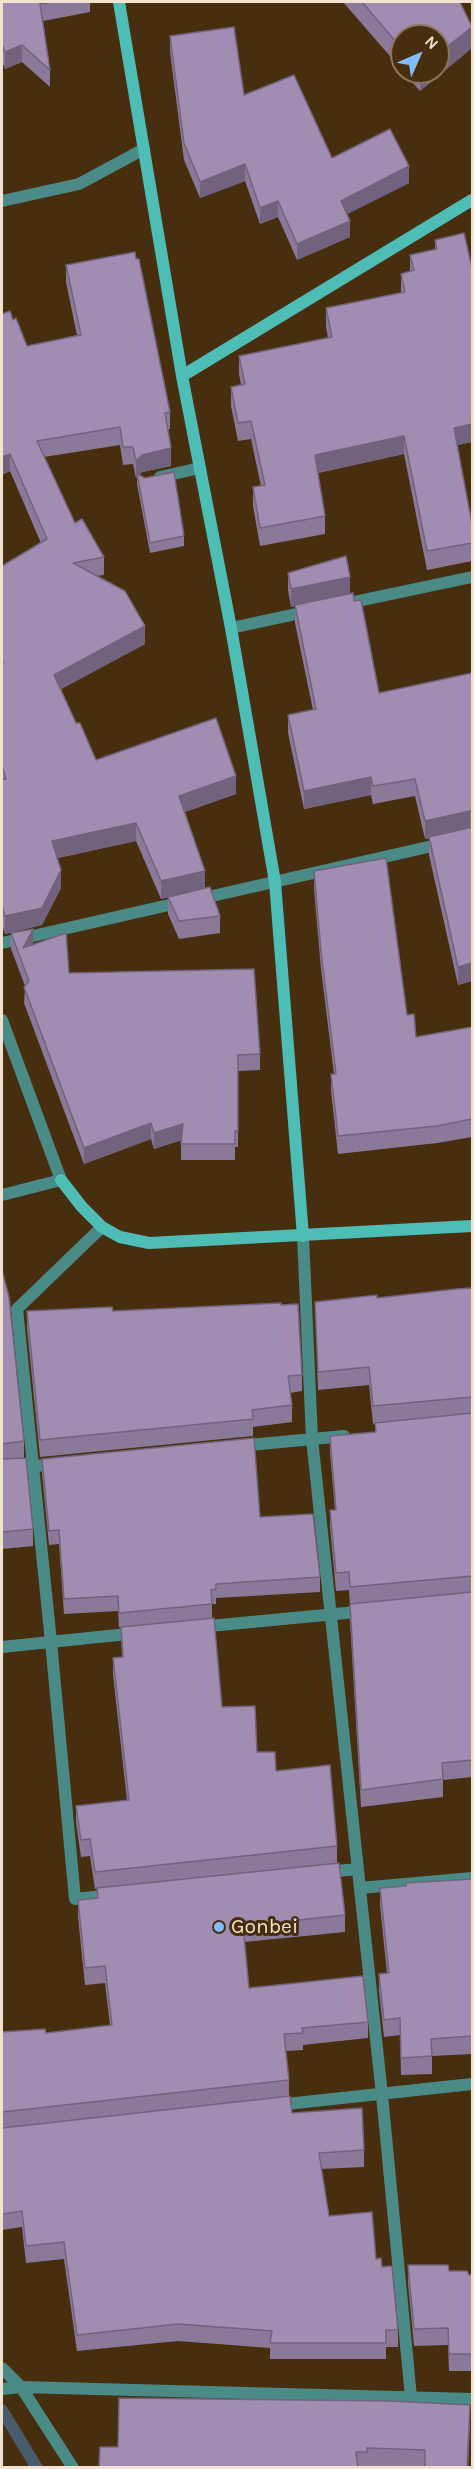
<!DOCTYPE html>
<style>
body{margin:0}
#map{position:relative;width:474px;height:2469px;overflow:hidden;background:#472e0e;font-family:Karla,sans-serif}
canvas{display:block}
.frame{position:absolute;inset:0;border:3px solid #f2e2d0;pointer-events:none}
.north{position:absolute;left:390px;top:24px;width:60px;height:60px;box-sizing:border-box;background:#472e0e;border:2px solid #8b765c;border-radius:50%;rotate:45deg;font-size:16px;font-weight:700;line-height:24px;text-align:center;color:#f2e2d0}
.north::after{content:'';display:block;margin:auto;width:21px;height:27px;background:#81bdfa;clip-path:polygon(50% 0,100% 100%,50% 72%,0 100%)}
</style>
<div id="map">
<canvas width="474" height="2469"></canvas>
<div class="frame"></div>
<div class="north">N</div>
</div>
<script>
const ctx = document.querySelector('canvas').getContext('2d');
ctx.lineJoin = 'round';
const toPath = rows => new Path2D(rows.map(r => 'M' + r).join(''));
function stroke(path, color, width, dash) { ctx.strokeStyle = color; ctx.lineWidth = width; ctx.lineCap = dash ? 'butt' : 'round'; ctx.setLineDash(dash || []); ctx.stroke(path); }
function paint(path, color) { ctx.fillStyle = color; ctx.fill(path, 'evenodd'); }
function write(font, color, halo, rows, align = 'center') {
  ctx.font = font + ' Karla,sans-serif'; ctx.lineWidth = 6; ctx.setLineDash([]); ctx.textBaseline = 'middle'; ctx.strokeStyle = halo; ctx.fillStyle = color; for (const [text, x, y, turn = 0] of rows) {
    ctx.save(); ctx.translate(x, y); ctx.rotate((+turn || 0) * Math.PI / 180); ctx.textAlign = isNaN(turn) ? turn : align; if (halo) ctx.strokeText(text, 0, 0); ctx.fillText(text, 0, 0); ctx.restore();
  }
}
const stream = toPath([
 [2,2410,37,2468]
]);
const lane = toPath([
 [51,1642,17,1309,102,1227],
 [360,1888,472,1878],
 [2,2368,21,2387]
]);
const street = toPath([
 [2,201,79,184,144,149],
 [160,477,200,468],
 [344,604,472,577],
 [231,628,310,611],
 [199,899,472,837],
 [2,943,182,902],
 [2,1020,61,1180,2,1195],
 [303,1236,312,1439,382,2095,411,2397],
 [239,1446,344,1436],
 [2,1469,57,1464],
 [199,1627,367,1611],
 [51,1642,75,1899,112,1895],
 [2,1647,137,1633],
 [326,1872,358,1869],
 [277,2105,472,2084],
 [21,2387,73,2468],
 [2,2389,21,2387,472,2399]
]);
const secondary = toPath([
 [119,2,182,376,231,628,275,882,303,1236],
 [182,376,472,200],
 [61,1180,82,1207,102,1227,120,1237,149,1243,472,1226]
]);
const wall = toPath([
 [2,2,90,2,90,12,43,21,50,70,50,87,22,62,5,69,2,61],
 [343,2,460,2,472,26,472,48,420,91,403,72,438,72,438,36,402,36,402,70],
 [170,36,244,95,332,158,409,183,347,214,350,237,297,260,278,217,260,224,245,181,200,198,184,160,170,52],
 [435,240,472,268,472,442,457,445,472,524,472,561,427,570,404,454,318,473,325,516,325,534,260,546,253,506,253,487,261,486,251,439,238,441,231,406,231,387,241,385,239,374,239,356,328,338,326,327,326,308,401,293,401,274,410,272,410,255,435,249],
 [66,265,170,412,170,429,168,430,171,466,142,472,139,475,184,536,184,546,150,553,137,484,137,477,136,478,133,464,123,465,120,445,44,457,75,523,104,557,104,575,97,576,145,644,61,689,76,723,96,760,236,794,185,812,205,888,220,916,220,933,179,939,168,914,168,897,161,899,136,841,58,858,61,888,42,925,5,934,2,924,2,566,41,543,10,471,2,475,13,320,27,346,77,335,66,282],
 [288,573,350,594,354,601,379,693,472,673,472,981,458,985,429,855,429,838,425,839,415,796,373,804,371,795,304,809,288,733,288,715,313,710,295,623,295,606,291,607,288,590],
 [314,871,407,1015,416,1037,472,1027,472,1137,437,1143,338,1154,331,1091,331,1074,334,1074,321,969,314,889],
 [11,933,33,944,69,973,260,1054,260,1070,238,1071,238,1147,235,1147,235,1160,181,1160,181,1140,154,1149,151,1139,84,1164,24,1003,25,986,11,949],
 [2,1270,24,1441,24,1458,33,1529,33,1546,2,1549],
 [472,1288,472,1777,443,1780,443,1797,361,1807,350,1621,350,1605,349,1590,336,1591,330,1527,330,1510,335,1510,330,1453,330,1436,375,1432,375,1423,373,1424,369,1385,318,1390,315,1302,377,1298],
 [27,1311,113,1311,302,1375,302,1391,290,1393,292,1405,292,1422,253,1427,253,1436,40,1457,27,1328],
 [42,1459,260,1517,320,1577,320,1592,216,1598,216,1604,212,1604,212,1618,222,1707,257,1752,276,1771,337,1846,337,1863,345,1915,345,1932,244,1942,249,1988,368,2022,368,2038,303,2045,303,2050,285,2051,289,2080,289,2096,292,2113,364,2150,364,2167,321,2169,329,2216,376,2259,382,2267,398,2330,398,2347,386,2347,386,2359,270,2359,270,2348,178,2341,77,2351,64,2259,26,2263,22,2227,2,2230,2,2025,2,2032,46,2033,110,2025,105,1983,85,1985,78,1917,78,1900,97,1898,97,1888,95,1889,90,1856,81,1857,76,1822,76,1806,127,1800,113,1675,113,1658,122,1657,121,1627,119,1627,118,1611,64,1614,59,1544,49,1545,42,1473],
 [472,1879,472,2054,432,2056,432,2074,401,2075,400,2035,384,2037,379,1991,379,1974,387,1973,380,1906,380,1888],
 [408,2265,472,2275,472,2371,449,2371,448,2345,414,2346,408,2283],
 [470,2424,468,2468,99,2468,118,2447]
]);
const shadedWall = toPath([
 [472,27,472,48,420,91,420,72,438,72,438,54],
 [22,45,22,62,5,69,5,52],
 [245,164,245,181,200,198,200,182],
 [409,166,409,183,341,217,341,201],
 [278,201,278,217,260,224,260,208],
 [350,221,350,237,297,260,297,244],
 [472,424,472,442,454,446,454,428],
 [404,436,404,454,315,473,315,455],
 [171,448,171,466,142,472,136,478,136,461,142,455],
 [10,454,10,471,2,475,2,457],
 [350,577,350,594,291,607,291,589],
 [145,626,145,644,54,693,54,675],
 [236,776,236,794,179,814,179,796],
 [371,777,371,795,304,809,304,791],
 [470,811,470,829,425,839,425,821],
 [136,823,136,841,52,859,52,841],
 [61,870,61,888,42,925,5,934,5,916],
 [205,871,205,889,161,899,161,881],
 [33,929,33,945,23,948],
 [472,963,472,981,458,985,458,967],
 [151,1123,151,1139,84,1164,84,1148],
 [183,1124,183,1140,154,1149,154,1133],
 [470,2405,468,2468,467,2468]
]);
const building = toPath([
 [2,2,54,2,40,4,50,70,22,45,5,52,2,44,2,2],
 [362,2,460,2,472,27,438,54,438,36,402,36,402,49,362,2],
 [234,27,244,95,294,75,332,158,390,129,409,166,341,201,350,221,297,244,278,201,260,208,245,164,200,182,184,143,170,36,234,27],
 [464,233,472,268,472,424,454,428,472,524,472,543,427,551,404,436,315,455,325,516,260,528,253,487,265,485,251,421,238,423,231,387,245,384,239,356,332,337,326,308,405,292,401,274,414,270,410,255,437,249,435,240,464,233],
 [135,252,136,259,139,259,170,412,165,413,171,448,142,455,136,461,133,447,123,447,120,427,37,441,75,523,82,519,104,557,73,563,125,591,145,626,54,675,76,723,80,723,96,760,216,718,236,776,179,796,205,871,161,881,136,823,52,841,61,870,42,908,5,916,2,906,2,780,6,779,2,766,2,664,3,663,2,659,2,566,47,539,10,454,2,457,2,314,10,311,13,320,16,318,27,346,81,335,66,265,135,252],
 [174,472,184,536,150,543,137,474,145,478,174,472],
 [346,556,350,577,291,589,288,573,346,556],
 [353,593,354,601,361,600,379,693,472,673,472,812,470,811,425,821,415,779,373,786,371,777,304,791,288,715,316,709,295,605,353,593],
 [472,827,472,963,458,967,429,837,472,827],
 [386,858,407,1015,414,1014,416,1037,472,1027,472,1119,437,1126,338,1136,331,1074,336,1074,321,951,314,871,386,858],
 [210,887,220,916,179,921,168,897,210,887],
 [33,929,23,948,66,933,69,973,254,969,260,1054,238,1055,238,1131,235,1131,235,1144,181,1144,183,1124,154,1133,151,1123,84,1148,24,987,29,981,11,933,33,929],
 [2,1270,9,1297,24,1441,2,1444,2,1270],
 [472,1288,472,1397,373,1406,369,1367,318,1372,315,1302,377,1295,377,1298,456,1289,472,1288],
 [281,1303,281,1305,298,1304,302,1375,288,1376,292,1405,252,1410,253,1419,40,1440,27,1311,112,1307,113,1311,281,1303],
 [472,1413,472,1576,350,1587,349,1572,336,1573,330,1510,336,1510,330,1436,376,1432,375,1423,472,1413],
 [254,1438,260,1517,313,1514,320,1577,216,1584,216,1589,211,1590,212,1604,119,1613,118,1596,64,1599,59,1530,49,1531,42,1459,254,1438],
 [26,1458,33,1529,2,1532,2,1459,26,1458],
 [472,1592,472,1760,442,1763,443,1779,361,1790,350,1604,472,1592],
 [214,1618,222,1707,255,1706,257,1752,275,1752,276,1771,330,1765,337,1846,95,1872,90,1839,81,1840,76,1806,129,1800,113,1658,123,1657,121,1627,214,1618],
 [339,1863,345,1915,243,1926,249,1988,363,1976,368,2022,302,2028,303,2033,284,2034,289,2080,2,2112,2,2025,2,2032,45,2029,46,2033,112,2025,105,1966,85,1968,78,1900,98,1898,97,1888,339,1863],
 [472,1879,472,2036,431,2039,432,2056,401,2058,400,2018,384,2020,379,1974,389,1973,380,1888,406,1886,406,1883,472,1879],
 [290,2096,292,2113,362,2108,364,2150,319,2153,329,2216,372,2212,376,2259,381,2258,382,2267,392,2266,398,2330,386,2330,386,2343,270,2343,272,2331,178,2324,77,2335,64,2242,26,2246,22,2211,2,2214,2,2128,290,2096],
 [408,2265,448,2265,449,2271,467,2271,469,2275,472,2275,472,2354,449,2354,448,2328,414,2329,408,2265],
 [119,2398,390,2401,470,2405,467,2468,425,2468,425,2450,367,2448,367,2452,356,2452,358,2468,99,2468,100,2447,118,2447,119,2398]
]);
const markers = [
 [219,1927,6,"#81bdfa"]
];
const poiNames = [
 ["Gonbei",231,1927]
];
stroke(stream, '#495c6d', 12);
stroke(lane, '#4b8b87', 12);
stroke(street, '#4b8b87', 12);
stroke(secondary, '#4dbdb6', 12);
paint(wall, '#8b7999');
paint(shadedWall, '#71637d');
paint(building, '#a28db2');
stroke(building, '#71637d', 1.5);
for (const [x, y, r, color] of markers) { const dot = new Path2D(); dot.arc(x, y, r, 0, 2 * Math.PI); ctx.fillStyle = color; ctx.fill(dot); stroke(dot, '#472e0e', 2); }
write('21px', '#f2e2d0', '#472e0e', poiNames, 'left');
</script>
